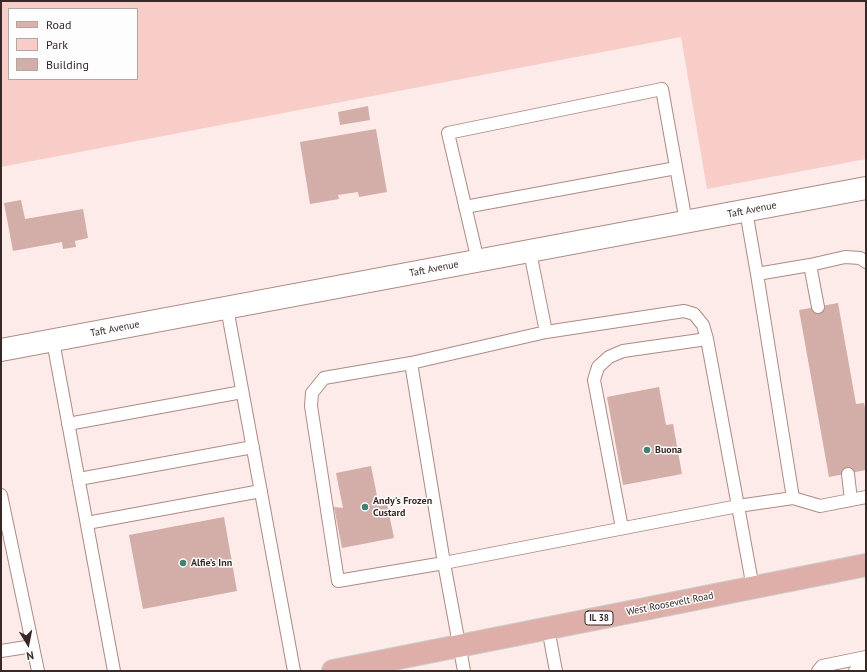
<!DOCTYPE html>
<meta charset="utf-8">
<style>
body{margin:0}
#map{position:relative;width:867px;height:672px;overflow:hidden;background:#fcebe9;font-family:"PT Sans",sans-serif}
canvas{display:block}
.frame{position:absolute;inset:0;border:2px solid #382927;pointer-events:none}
.legend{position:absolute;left:8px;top:8px;width:130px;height:72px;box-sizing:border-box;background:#fdfdfd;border:1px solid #aea8a7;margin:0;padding:5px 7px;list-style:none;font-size:12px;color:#382927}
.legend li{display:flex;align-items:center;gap:8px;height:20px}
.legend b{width:20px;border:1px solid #aea8a7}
.north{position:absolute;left:8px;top:624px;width:40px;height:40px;-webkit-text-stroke:3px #fdfdfd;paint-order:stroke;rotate:170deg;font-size:11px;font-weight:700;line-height:16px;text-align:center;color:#382927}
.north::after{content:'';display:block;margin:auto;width:14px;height:18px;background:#382927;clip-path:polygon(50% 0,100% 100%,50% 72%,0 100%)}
</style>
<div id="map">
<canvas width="867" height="672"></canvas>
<div class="frame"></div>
<ul class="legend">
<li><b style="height:5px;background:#deafa9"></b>Road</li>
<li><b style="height:11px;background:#f8cdc7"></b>Park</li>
<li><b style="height:11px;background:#d3ada7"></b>Building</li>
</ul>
<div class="north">N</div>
</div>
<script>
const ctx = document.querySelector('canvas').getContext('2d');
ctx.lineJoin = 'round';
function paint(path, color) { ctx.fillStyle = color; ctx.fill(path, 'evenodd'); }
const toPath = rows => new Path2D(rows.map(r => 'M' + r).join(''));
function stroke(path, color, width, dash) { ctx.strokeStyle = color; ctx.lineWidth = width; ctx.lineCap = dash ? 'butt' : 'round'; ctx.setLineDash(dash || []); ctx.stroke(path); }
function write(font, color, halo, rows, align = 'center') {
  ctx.font = font + ' "PT Sans",sans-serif'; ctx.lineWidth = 3; ctx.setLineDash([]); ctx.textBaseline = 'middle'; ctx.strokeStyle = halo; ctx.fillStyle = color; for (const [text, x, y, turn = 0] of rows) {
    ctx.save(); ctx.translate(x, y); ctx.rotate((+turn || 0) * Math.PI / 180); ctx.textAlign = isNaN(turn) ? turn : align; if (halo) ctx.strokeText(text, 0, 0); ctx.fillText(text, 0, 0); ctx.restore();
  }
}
const green = toPath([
 [1,1,866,1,866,159,707,189,681,37,1,167],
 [9,9,137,9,137,79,9,79]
]);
const building = toPath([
 [368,106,370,120,340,125,338,112],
 [376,129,387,192,359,197,358,192,338,195,339,199,310,204,300,142],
 [21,200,25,219,83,209,88,238,75,241,76,247,63,249,62,242,13,251,4,203],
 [838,303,856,404,864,403,866,412,866,470,829,477,799,310],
 [659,387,666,425,673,424,682,474,623,485,607,397],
 [371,466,379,506,387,504,394,538,342,548,334,507,343,508,336,473],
 [224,517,237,591,143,609,129,535]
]);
const service = toPath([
 [465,207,676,168],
 [746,211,757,274,793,498],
 [530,252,546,332,684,311,694,314,703,325,707,339,738,506,793,498,820,506,866,497],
 [478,261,448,133,662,89,686,222],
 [810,265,818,307],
 [757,274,810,265,845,257,860,258,866,262],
 [227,308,294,671],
 [53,341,114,671],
 [411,363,444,563,338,581,311,406,312,393,324,378,411,363],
 [411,363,546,332],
 [68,424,242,392],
 [848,474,851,500],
 [79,479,253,447],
 [1,495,38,671],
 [87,523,261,491],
 [622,528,594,380,598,367,609,357,623,351,707,339],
 [548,628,556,671],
 [1,651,33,646],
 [464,671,444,563,738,506,753,588],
 [818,671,822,666,866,657],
 [855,671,866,669]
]);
const minor = toPath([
 [1,350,866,188]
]);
const primary = toPath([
 [333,671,866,565]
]);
const markers = [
 [647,450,4,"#408274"],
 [365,507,4,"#408274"],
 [183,563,4,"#408274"]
];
const shields = [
 [599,618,28]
];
const shieldNames = [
 ["IL 38",599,618]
];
const streetNames = [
 ["Taft Avenue",752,210,-11],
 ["Taft Avenue",434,269,-11],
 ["Taft Avenue",115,329,-11],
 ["West Roosevelt Road",670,604,-11]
];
const poiNames = [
 ["Buona",655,450],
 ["Andy's Frozen",373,501],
 ["Custard",373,513],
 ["Alfie’s Inn",191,563]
];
paint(green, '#f8cdc7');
paint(building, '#d3ada7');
stroke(service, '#af8a85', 14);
stroke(minor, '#af8a85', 24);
stroke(primary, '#cfcccb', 24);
stroke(service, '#fff', 12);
stroke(minor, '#fff', 22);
stroke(primary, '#deafa9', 22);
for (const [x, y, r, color] of markers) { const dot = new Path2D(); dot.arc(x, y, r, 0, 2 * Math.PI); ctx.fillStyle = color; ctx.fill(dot); stroke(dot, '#fdfdfd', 1.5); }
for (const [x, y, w] of shields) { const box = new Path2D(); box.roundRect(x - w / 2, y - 7, w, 14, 3); ctx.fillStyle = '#fdfdfd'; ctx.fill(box); stroke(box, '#382927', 1); }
write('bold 9px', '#382927', null, shieldNames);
write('10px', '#382927', '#fdfdfd', streetNames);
write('bold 10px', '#382927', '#fdfdfd', poiNames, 'left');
</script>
